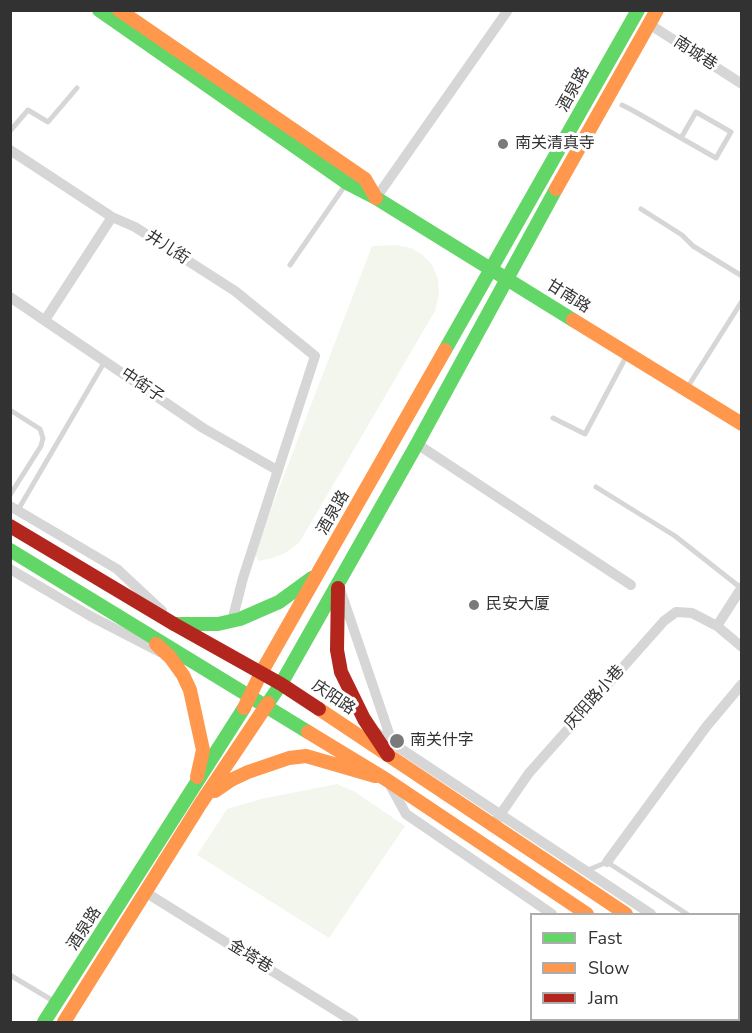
<!DOCTYPE html>
<meta charset="utf-8">
<style>
body{margin:0}
#map{position:relative;width:752px;height:1033px;overflow:hidden;background:#fff;font-family:"Nunito Sans",sans-serif}
canvas{display:block}
.frame{position:absolute;inset:0;border:12px solid #323232;pointer-events:none}
.legend{position:absolute;left:530px;top:913px;width:210px;height:108px;box-sizing:border-box;background:#fff;border:2px solid #adadad;margin:0;padding:8px 10px;list-style:none;font-size:18px;color:#323232}
.legend li{display:flex;align-items:center;gap:12px;height:30px}
.legend b{width:30px;border:2px solid #adadad}
</style>
<div id="map">
<canvas width="752" height="1033"></canvas>
<div class="frame"></div>
<ul class="legend">
<li><b style="height:8px;background:#63d668"></b>Fast</li>
<li><b style="height:8px;background:#ff974d"></b>Slow</li>
<li><b style="height:8px;background:#b3261e"></b>Jam</li>
</ul>
</div>
<script>
const ctx = document.querySelector('canvas').getContext('2d');
ctx.lineJoin = 'round';
function paint(path, color) { ctx.fillStyle = color; ctx.fill(path, 'evenodd'); }
const toPath = rows => new Path2D(rows.map(r => 'M' + r).join(''));
function stroke(path, color, width, dash) { ctx.strokeStyle = color; ctx.lineWidth = width; ctx.lineCap = dash ? 'butt' : 'round'; ctx.setLineDash(dash || []); ctx.stroke(path); }
function write(font, color, halo, rows, align = 'center') {
  ctx.font = font + ' "Nunito Sans","Noto Sans SC",sans-serif'; ctx.lineWidth = 6; ctx.setLineDash([]); ctx.textBaseline = 'middle'; ctx.strokeStyle = halo; ctx.fillStyle = color; for (const [text, x, y, turn = 0] of rows) {
    ctx.save(); ctx.translate(x, y); ctx.rotate((+turn || 0) * Math.PI / 180); ctx.textAlign = isNaN(turn) ? turn : align; if (halo) ctx.strokeText(text, 0, 0); ctx.fillText(text, 0, 0); ctx.restore();
  }
}
const green = toPath([
 [397,245,411,248,423,255,433,266,438,280,439,294,435,311,299,543,285,553,273,558,258,561,255,551,372,246],
 [337,784,355,792,405,826,329,938,197,855,227,809,261,799]
]);
const lane = toPath([
 [622,105,632,110,716,158,731,132,696,112,681,138],
 [10,131,28,110,48,122,77,88],
 [641,209,682,235,693,246,742,276],
 [290,265,346,184],
 [687,388,742,301],
 [10,410,40,429,43,438,41,446,10,495],
 [553,418,585,434,627,355],
 [596,487,675,536,741,588],
 [18,510,105,361],
 [586,871,607,862,687,914],
 [738,949,742,951],
 [10,975,55,1002],
 [566,1022,569,1020]
]);
const street = toPath([
 [649,24,742,84],
 [10,150,112,217,135,227,235,291,315,356,243,578,232,621],
 [376,198,508,10],
 [10,297,203,428,277,470],
 [45,320,112,217],
 [417,444,631,585],
 [10,506,117,569,162,611],
 [10,569,92,617,160,652],
 [341,592,392,742],
 [717,626,742,587],
 [374,731,651,914],
 [390,785,406,814,552,914],
 [493,825,529,773,664,621,676,612,692,613,717,626,742,647],
 [607,862,706,727,742,684],
 [145,892,354,1022],
 [738,973,742,975],
 [705,1020,710,1022]
]);
const fast = toPath([
 [99,10,347,183,376,198,573,320],
 [445,350,638,10],
 [10,550,308,732],
 [174,624,218,624,240,619,279,602,312,578],
 [268,703,281,684,417,444,556,189],
 [44,1022,244,708]
]);
const slow = toPath([
 [119,10,365,179,376,198],
 [556,189,657,10],
 [573,320,742,424],
 [156,644,170,657,183,675,190,690,203,750,197,777],
 [244,708,261,673,445,350],
 [319,709,626,914],
 [308,732,387,780,587,914],
 [215,791,231,780,248,772,289,758,306,756,375,776],
 [738,1016,742,1018],
 [64,1022,201,803,268,703]
]);
const jam = toPath([
 [10,526,174,624,281,684,319,709],
 [338,588,337,650,341,672,364,719,388,755],
 [738,990,742,992]
]);
const markers = [
 [503,144,6,"#7a7a7a"],
 [474,605,6,"#7a7a7a"],
 [397,741,8,"#7a7a7a"]
];
const streetNames = [
 ["南城巷",695,54,33],
 ["酒泉路",574,90,-61],
 ["井儿街",167,248,33],
 ["甘南路",568,297,32],
 ["中街子",142,386,34],
 ["酒泉路",334,513,-60],
 ["庆阳路",333,698,34],
 ["庆阳路小巷",595,698,-48],
 ["酒泉路",85,929,-57],
 ["金塔巷",250,957,32]
];
const poiNames = [
 ["南关清真寺",515,144],
 ["民安大厦",486,605],
 ["南关什字",410,741]
];
paint(green, '#f2f6ed');
stroke(lane, '#d6d6d6', 5);
stroke(street, '#d6d6d6', 10);
stroke(fast, '#63d668', 14);
stroke(slow, '#ff974d', 14);
stroke(jam, '#b3261e', 14);
for (const [x, y, r, color] of markers) { const dot = new Path2D(); dot.arc(x, y, r, 0, 2 * Math.PI); ctx.fillStyle = color; ctx.fill(dot); stroke(dot, '#fff', 2); }
write('16px', '#323232', '#fff', streetNames);
write('16px', '#323232', '#fff', poiNames, 'left');
</script>
